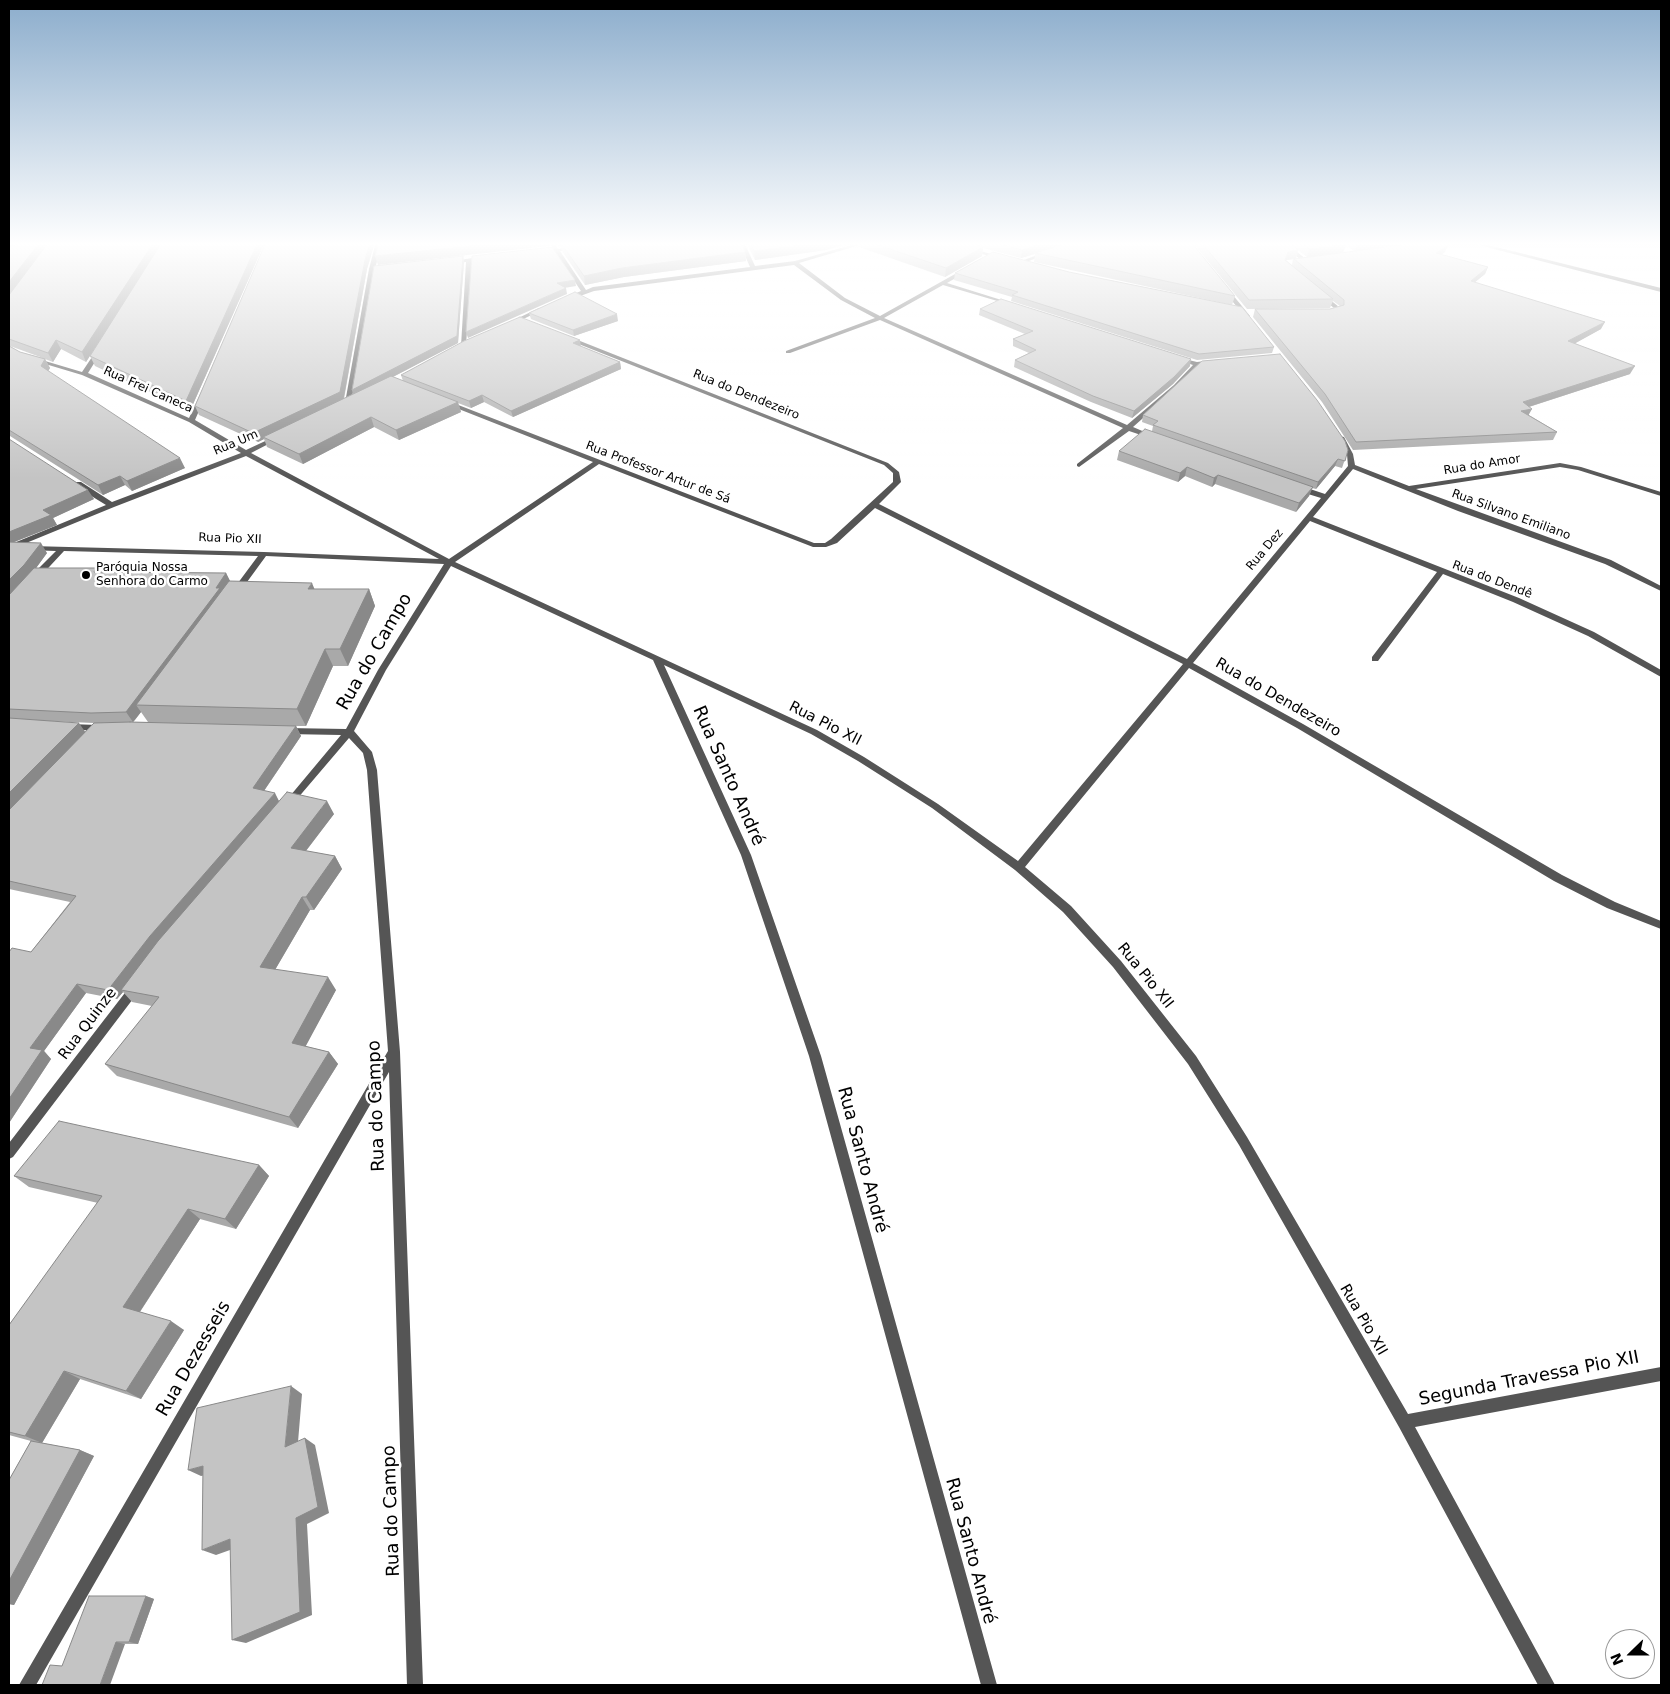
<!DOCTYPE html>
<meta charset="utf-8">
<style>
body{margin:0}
#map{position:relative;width:1670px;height:1694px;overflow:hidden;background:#fff;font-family:"DejaVu Sans",sans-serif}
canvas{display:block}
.frame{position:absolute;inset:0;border:10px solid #000;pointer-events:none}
.north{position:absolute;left:1605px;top:1629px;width:50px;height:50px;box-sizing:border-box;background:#fff;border:1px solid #999;border-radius:50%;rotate:248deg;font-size:14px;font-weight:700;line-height:20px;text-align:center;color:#000}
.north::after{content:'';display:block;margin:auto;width:18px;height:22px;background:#000;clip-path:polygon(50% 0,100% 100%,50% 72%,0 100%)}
</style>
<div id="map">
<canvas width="1670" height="1694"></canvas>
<div class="frame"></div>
<div class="north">N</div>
</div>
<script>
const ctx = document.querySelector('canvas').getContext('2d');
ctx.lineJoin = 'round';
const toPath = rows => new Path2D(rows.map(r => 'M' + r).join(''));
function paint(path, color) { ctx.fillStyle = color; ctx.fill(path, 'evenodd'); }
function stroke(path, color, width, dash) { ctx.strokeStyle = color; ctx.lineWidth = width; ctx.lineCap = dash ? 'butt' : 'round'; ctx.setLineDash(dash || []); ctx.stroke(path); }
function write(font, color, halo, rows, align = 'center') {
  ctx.font = font + ' "DejaVu Sans",sans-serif'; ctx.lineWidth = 5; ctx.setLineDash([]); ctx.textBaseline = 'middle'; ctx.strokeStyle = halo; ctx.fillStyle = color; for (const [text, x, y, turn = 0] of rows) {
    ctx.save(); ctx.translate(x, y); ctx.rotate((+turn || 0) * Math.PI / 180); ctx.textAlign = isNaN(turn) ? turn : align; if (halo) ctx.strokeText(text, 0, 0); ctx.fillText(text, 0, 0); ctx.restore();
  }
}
const minor = toPath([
 [376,242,382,242,375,269,351,403,348,405,345,403,369,269,376,242],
 [549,242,554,242,558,249,577,247,577,249,560,251,586,290,593,287,750,267,739,242,744,242,755,266,795,261,862,242,870,242,799,263,845,298,880,316,964,269,968,269,968,271,947,283,1011,303,1011,305,943,285,884,318,1127,425,1174,385,1193,365,1176,359,1176,357,1197,362,1213,360,1216,362,1199,366,1178,387,1133,427,1154,436,1154,438,1150,438,1129,431,1079,467,1077,466,1077,464,1123,428,880,320,790,353,786,353,786,351,875,318,841,300,794,265,594,291,566,301,563,299,564,298,581,291,555,252,542,254,539,252,553,249,549,242],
 [942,242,951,242,1004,258,999,259,942,242],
 [1280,242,1285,242,1307,260,1307,262,1303,262,1280,242],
 [1450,242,1465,242,1434,248,1431,246,1450,242],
 [1467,242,1476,242,1661,288,1661,292,1467,242],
 [1045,252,1050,253,1021,264,1016,263,1045,252],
 [485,256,487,257,487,259,472,261,466,345,461,346,466,262,450,264,447,262,485,256],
 [1224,289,1228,289,1250,316,1250,318,1246,318,1224,291,1224,289],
 [1319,294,1323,294,1339,307,1338,313,1326,314,1326,312,1334,311,1334,308,1319,296,1319,294],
 [539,308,544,309,513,324,508,323,539,308],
 [566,337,570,337,888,463,899,472,901,482,879,504,1187,659,1321,498,1295,490,1295,486,1301,486,1325,494,1348,466,1347,454,1338,437,1339,436,1344,437,1353,454,1355,465,1409,486,1560,463,1581,467,1661,492,1661,496,1578,470,1560,467,1416,489,1611,560,1661,586,1661,591,1605,564,1458,511,1353,469,1313,517,1519,598,1594,632,1661,670,1661,677,1588,636,1513,602,1443,574,1378,661,1372,661,1372,657,1437,572,1310,521,1193,663,1303,724,1562,875,1615,902,1661,921,1661,929,1607,908,1554,881,1297,728,1189,668,1025,867,1071,906,1121,961,1196,1056,1247,1137,1408,1414,1661,1367,1661,1381,1415,1427,1555,1685,1538,1685,1399,1427,1239,1145,1188,1064,1113,967,1063,912,1015,870,932,808,858,761,811,734,664,665,751,855,821,1056,997,1685,981,1685,809,1056,741,855,653,660,451,566,386,670,354,731,372,752,377,770,400,1052,423,1685,407,1685,389,1072,36,1685,19,1685,388,1051,367,770,363,753,349,738,291,806,288,808,285,806,283,804,285,802,341,735,286,734,281,731,286,728,346,729,378,670,444,564,266,556,239,593,236,593,232,591,258,556,64,551,37,580,31,580,31,576,56,551,27,550,26,548,30,546,264,552,439,559,246,456,114,507,9,550,9,545,106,505,75,486,75,482,81,482,112,502,241,453,189,422,82,375,32,360,35,358,82,372,98,348,100,347,103,349,88,373,189,418,199,397,204,396,205,397,195,420,246,450,276,436,280,436,280,438,251,453,449,559,593,462,446,404,445,403,448,401,814,543,825,543,831,539,893,482,893,473,884,465,566,339,566,337],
 [599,464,813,547,826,547,837,543,875,508,1183,664,1018,861,938,804,864,757,817,730,455,562,599,464],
 [69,724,98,725,103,728,98,731,66,729,64,727,69,724],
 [135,983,139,985,141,988,139,991,13,1157,9,1159,9,1143,131,985,135,983]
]);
const wall = toPath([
 [9,242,265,242,190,411,95,366,90,356,124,302,86,362,61,349,53,362,45,359,50,368,48,371,185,468,132,491,125,485,103,495,10,436,9,437],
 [10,346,43,358,20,352],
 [266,242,375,242,367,269,344,399,354,394,352,390,463,256,464,262,458,343,393,377,403,381,401,375,581,347,620,362,621,369,513,417,484,402,471,408,458,403,461,412,399,440,374,427,303,464,267,447,264,439,258,442,199,415,195,406],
 [556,242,741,242,745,252,746,261,624,277,585,285,562,251,561,246,558,246],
 [746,242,854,242,826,250,755,260],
 [859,242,1191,242,1235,296,1232,305,1034,262,1035,254,1021,258,983,248,982,256,945,277,859,247],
 [1192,242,1442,242,1448,245,1445,252,1441,255,1488,267,1485,274,1475,282,1601,329,1575,343,1630,374,1529,407,1529,415,1557,432,1553,440,1353,450,1322,402,1253,317,1255,309,1330,309,1340,306,1333,301,1330,308,1247,309],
 [1346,245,1354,251,1343,252],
 [1298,250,1307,257,1296,258],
 [1293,259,1292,265,1286,260],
 [955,273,1274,347,1272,353,1197,360,1011,301,1012,297,954,280],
 [980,309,1190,366,1173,384,1132,418,1091,402,1014,367,1015,360,1029,353,1013,346,1013,339,1025,334,979,315],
 [529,313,618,321,574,336,531,319],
 [1143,415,1348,450,1342,468,1335,466,1316,489,1312,488,1309,496,1296,512,1215,484,1212,487,1185,476,1178,482,1117,460,1119,451,1152,431,1153,426,1142,422],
 [9,439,94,499,53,518,57,525,14,542,47,553,36,568,98,572,226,573,230,581,314,589,369,589,375,606,348,666,333,666,306,726,296,726,301,736,264,791,279,801,334,814,306,851,335,856,342,869,314,910,310,910,275,970,336,990,305,1046,329,1052,338,1064,298,1128,117,1076,105,1064,152,1006,132,1002,123,992,117,999,86,993,44,1051,51,1059,9,1123,9,952,31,952,70,902,9,889],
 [141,712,148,722,133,722,135,720],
 [46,721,94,723,85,732],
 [259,1165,269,1176,236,1229,200,1219,140,1312,184,1330,141,1399,80,1379,42,1443,80,1450,94,1456,14,1605,9,1604,9,1480,31,1441,9,1435,9,1325,98,1203,29,1187,14,1176],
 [146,1596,154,1599,138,1644,125,1644,62,1666]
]);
const shadedWall = toPath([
 [9,242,34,242,9,250],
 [40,242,48,242,49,244,9,297,9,282],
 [154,242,163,242,86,362,82,352],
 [258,242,265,242,190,411,186,401],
 [370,242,375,242,367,269,343,402,263,437,264,439,258,442,253,433,365,260],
 [508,242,548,242,549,246,378,265,375,256],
 [557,242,589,242,561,243,561,246,558,246],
 [824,242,854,242,826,250,755,260,754,251],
 [1046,242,1060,242,1060,246,1021,258,1022,250],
 [1361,242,1427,242,1355,251,1357,243],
 [1346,244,1343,253,1307,257,1309,249],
 [1448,245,1445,252,1433,260,1436,253],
 [983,247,982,256,945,277,946,268],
 [1298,250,1296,259,1286,260,1283,268,1288,252],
 [745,252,746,261,624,277,585,285,584,276,622,268],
 [463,256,464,262,458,343,354,397,352,390],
 [1488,267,1485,274,1468,288,1471,281],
 [575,280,576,286,558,289,557,283],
 [566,288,567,294,468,338,466,332],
 [617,314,618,321,574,336,573,330],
 [1605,322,1601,329,1565,349,1568,341],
 [56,340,61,349,53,362,48,353],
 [580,340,581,347,573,343],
 [45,359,50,368,46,375,41,366],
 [1191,359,1190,366,1173,384,1132,418,1134,411],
 [620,362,621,369,513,417,511,411],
 [1635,366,1630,374,1519,410,1523,402],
 [482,395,484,402,471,408,469,401],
 [458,402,461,412,399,440,396,430],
 [1532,409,1528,416,1521,411],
 [371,417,374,427,303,464,299,454],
 [180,458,185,468,132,491,127,481],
 [1338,459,1335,466,1316,489,1318,482],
 [1187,467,1185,476,1178,482,1180,473],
 [1218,475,1215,484,1212,487,1214,478],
 [120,476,125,485,103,495,98,485],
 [1313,487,1309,496,1296,512,1299,503],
 [88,490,94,499,53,518,57,525,9,544,9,532,43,510],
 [41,543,47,553,31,575,9,598,9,580],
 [226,573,231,583,136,705,141,712,133,722,126,712,216,588],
 [312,583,319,600,308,589],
 [369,589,375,606,348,666,340,649],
 [325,649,333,666,306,726,297,709],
 [79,723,86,733,9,812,9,793],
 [296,726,301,736,259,798,253,788],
 [275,793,280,803,121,990,123,992,117,999,108,990,150,936],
 [327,801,334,814,298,861,291,848],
 [335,856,342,869,314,910,306,897],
 [302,897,310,910,269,980,260,967],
 [328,977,336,990,301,1055,292,1043],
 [77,984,86,993,44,1051,51,1059,9,1123,9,1099,30,1048],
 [329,1052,338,1064,298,1128,289,1117],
 [259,1165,269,1176,236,1229,225,1219],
 [188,1209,200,1219,137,1316,123,1307],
 [171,1321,184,1330,141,1399,126,1391],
 [64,1371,80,1379,42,1443,25,1436],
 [291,1386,302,1394,297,1454,285,1447],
 [305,1438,315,1445,329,1513,307,1524,312,1615,246,1643,232,1640,296,1518],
 [80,1450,94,1456,14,1605,9,1604,9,1581],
 [203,1466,216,1473,201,1476,188,1470],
 [230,1539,244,1545,216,1555,202,1550],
 [146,1596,154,1599,138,1644,129,1642],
 [116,1642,125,1644,110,1685,100,1685]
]);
const building = toPath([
 [24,242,40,242,9,282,9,247,24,242],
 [49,242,154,242,82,352,56,340,48,353,9,339,9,295,49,242],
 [162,242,258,242,186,401,90,356,162,242],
 [266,242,370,242,365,260,340,392,253,433,195,406,266,242],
 [379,242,508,242,375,256,379,242],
 [568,242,741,242,745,252,622,268,584,276,561,243,568,242],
 [750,242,824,242,754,251,750,242],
 [869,242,966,242,983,247,946,268,869,242],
 [993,242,1046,242,1022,250,993,242],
 [1091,242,1191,242,1235,296,1035,253,1062,245,1091,242],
 [1201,242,1289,242,1298,250,1288,252,1285,260,1333,299,1249,300,1201,242],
 [1301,242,1344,242,1346,244,1309,249,1301,242],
 [1425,242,1442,242,1448,245,1436,253,1488,267,1471,281,1605,322,1568,341,1635,366,1523,402,1532,409,1521,411,1557,432,1356,442,1325,394,1255,309,1330,309,1344,305,1344,300,1294,259,1425,242],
 [552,247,575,280,557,283,566,288,466,332,472,256,552,247],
 [993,252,1069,272,1242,307,1274,347,1199,354,1012,295,1018,292,955,273,993,252],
 [463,256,457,336,352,390,374,266,463,256],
 [575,292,617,314,573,330,529,313,575,292],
 [1001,299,1191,359,1174,377,1134,411,1093,396,1015,360,1036,350,1013,339,1033,331,980,309,1001,299],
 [520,317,580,340,573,343,620,362,511,411,482,395,469,401,401,375,464,341,520,317],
 [9,346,20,352,45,359,41,366,180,458,127,481,120,476,98,485,9,430,9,346],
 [1280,354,1317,400,1345,441,1348,450,1345,461,1338,459,1318,482,1153,425,1158,421,1143,415,1202,361,1280,354],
 [391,376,458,402,396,430,371,417,299,454,263,437,391,376],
 [1145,429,1313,487,1299,503,1218,475,1214,478,1187,467,1180,473,1119,451,1145,429],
 [9,439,88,490,43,510,51,515,9,532,9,439],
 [9,542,41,543,24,565,9,580,9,542],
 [34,568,96,568,94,572,226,573,216,588,220,588,126,712,91,713,9,709,9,595,34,568],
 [229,581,312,583,308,589,369,589,340,649,325,649,297,709,136,705,229,581],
 [9,718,79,723,9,793,9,718],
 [130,722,296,726,253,788,275,793,150,936,108,990,77,984,30,1048,42,1050,9,1099,9,952,12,948,31,952,76,896,9,881,9,810,94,723,130,722],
 [287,792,327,801,291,848,335,856,306,897,302,897,260,967,328,977,292,1043,329,1052,289,1117,105,1064,159,997,121,990,158,941,287,792],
 [59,1121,259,1165,225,1219,188,1209,123,1307,171,1321,126,1391,64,1371,25,1436,9,1432,9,1325,102,1196,14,1176,59,1121],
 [291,1386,285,1447,305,1438,318,1507,296,1518,300,1612,232,1640,230,1539,202,1550,203,1466,188,1470,197,1408,291,1386],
 [31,1441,80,1450,9,1581,9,1480,31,1441],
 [89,1596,146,1596,129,1642,116,1642,100,1685,42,1685,50,1665,62,1666,89,1596]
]);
const markers = [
 [86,575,5,"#000"]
];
const farStreetnames = [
 ["Rua Frei Caneca",148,390,24],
 ["Rua do Dendezeiro",746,395,22],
 ["Rua Um",236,443,-23],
 ["Rua do Amor",1482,465,-9],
 ["Rua Professor Artur de Sá",658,473,21],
 ["Rua Silvano Emiliano",1511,515,20],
 ["Rua Pio XII",230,539,2],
 ["Rua Dez",1265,550,-50],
 ["Rua do Dendê",1492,580,21]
];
const farPoinames = [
 ["Paróquia Nossa",96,568],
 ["Senhora do Carmo",96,582]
];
const streetNames = [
 ["Rua do Dendezeiro",1278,698,30],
 ["Rua Pio XII",825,724,27],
 ["Rua Pio XII",1145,976,51],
 ["Rua Quinze",88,1024,-53],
 ["Rua Pio XII",1363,1320,60]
];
const nearStreetnames = [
 ["Rua do Campo",375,652,-60],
 ["Rua Santo André",728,776,66],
 ["Rua do Campo",377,1106,-92],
 ["Rua Santo André",862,1160,75],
 ["Rua Dezesseis",194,1359,-60],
 ["Segunda Travessa Pio XII",1529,1379,-11],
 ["Rua do Campo",392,1511,-92],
 ["Rua Santo André",970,1551,75]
];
paint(minor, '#555');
paint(wall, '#a9a9a9');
paint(shadedWall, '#898989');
paint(building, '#c4c4c4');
stroke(building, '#898989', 1);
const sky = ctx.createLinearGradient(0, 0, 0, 479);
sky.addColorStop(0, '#8cadcc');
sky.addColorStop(0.51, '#fff');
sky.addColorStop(1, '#ffffff00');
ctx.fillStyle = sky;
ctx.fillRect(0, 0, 1670, 479);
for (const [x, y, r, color] of markers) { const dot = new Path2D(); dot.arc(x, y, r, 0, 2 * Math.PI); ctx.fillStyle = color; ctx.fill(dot); stroke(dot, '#fff', 2); }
write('12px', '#000', '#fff', farStreetnames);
write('12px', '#000', '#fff', farPoinames, 'left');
write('15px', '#000', '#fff', streetNames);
write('18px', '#000', '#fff', nearStreetnames);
</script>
